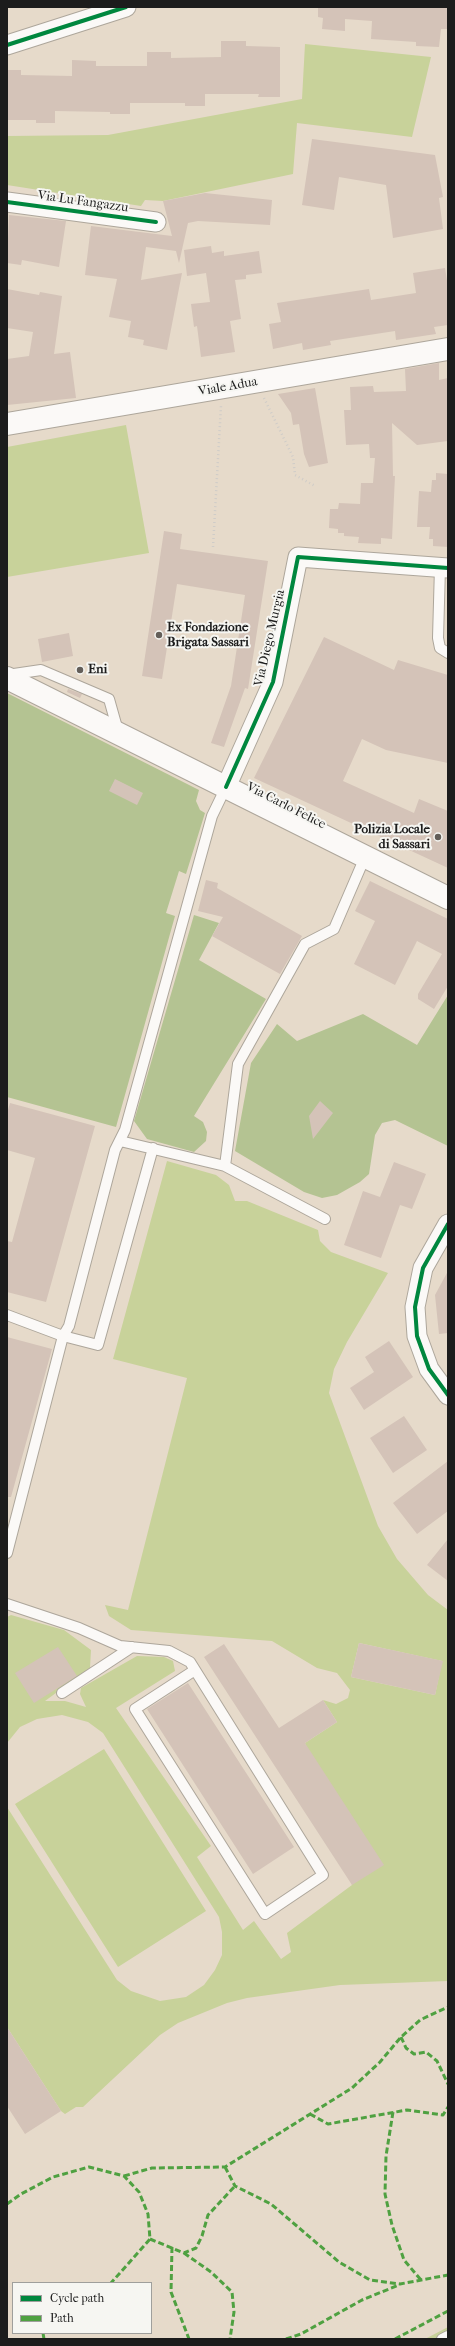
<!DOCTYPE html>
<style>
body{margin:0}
#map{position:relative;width:455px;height:2346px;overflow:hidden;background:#e6daca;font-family:"IM FELL French Canon",serif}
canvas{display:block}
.frame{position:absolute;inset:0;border:8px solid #1c1c1c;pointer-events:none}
.legend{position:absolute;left:12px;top:2282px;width:140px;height:52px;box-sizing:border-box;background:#f6f6f2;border:1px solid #9f9f9c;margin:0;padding:5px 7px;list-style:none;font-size:12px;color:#1c1c1c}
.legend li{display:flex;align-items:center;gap:8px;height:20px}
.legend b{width:20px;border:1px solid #9f9f9c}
</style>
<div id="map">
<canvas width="455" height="2346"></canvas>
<div class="frame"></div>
<ul class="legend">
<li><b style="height:5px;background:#00873e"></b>Cycle path</li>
<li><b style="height:5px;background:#4fa141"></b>Path</li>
</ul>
</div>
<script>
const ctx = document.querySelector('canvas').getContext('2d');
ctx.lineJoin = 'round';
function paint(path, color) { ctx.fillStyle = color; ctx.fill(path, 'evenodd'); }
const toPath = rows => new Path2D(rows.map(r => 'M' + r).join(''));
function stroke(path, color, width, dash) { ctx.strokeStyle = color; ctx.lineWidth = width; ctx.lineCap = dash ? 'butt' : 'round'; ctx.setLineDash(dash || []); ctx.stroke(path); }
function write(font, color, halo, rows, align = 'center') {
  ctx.font = font + ' "IM FELL French Canon",serif'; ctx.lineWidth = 4; ctx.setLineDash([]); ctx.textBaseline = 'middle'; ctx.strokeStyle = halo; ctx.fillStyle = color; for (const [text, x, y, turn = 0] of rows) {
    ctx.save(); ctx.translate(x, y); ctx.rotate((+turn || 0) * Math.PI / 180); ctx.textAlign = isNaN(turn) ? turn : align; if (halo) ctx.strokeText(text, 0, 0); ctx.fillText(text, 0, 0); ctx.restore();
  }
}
const green = toPath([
 [305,44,431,57,412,137,297,123,293,174,163,201,145,200,141,206,7,185,7,136,108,135,302,99],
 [126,425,149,553,7,577,7,447],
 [167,1161,216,1175,229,1185,235,1201,247,1201,318,1230,320,1241,331,1252,388,1273,347,1342,334,1369,329,1393,378,1526,397,1559,428,1595,448,1610,448,1981,340,1985,247,1998,227,2003,178,2023,160,2035,83,2107,76,2107,65,2114,61,2111,7,2027,7,1807,117,1980,131,1991,160,2001,186,1997,204,1985,215,1970,222,1955,222,1932,219,1917,103,1733,88,1722,62,1715,37,1719,20,1727,7,1743,7,1617,11,1615,64,1630,91,1650,90,1668,45,1701,65,1701,86,1707,80,1694,81,1688,137,1656,164,1657,173,1661,175,1671,116,1708,211,1846,197,1857,243,1930,254,1921,281,1959,291,1952,287,1933,352,1885,305,1743,337,1722,323,1700,336,1704,348,1698,350,1690,337,1673,317,1668,272,1641,131,1630,109,1616,105,1605,128,1610,187,1378,113,1359],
 [359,1643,442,1661,435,1695,351,1677],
 [104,1749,206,1911,118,1967,15,1804],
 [448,2327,448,2339,425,2339]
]);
const forest = toPath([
 [7,693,199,790,196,801,200,810,205,813,186,874,179,871,166,913,175,916,116,1127,7,1097],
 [194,915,219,923,199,960,266,999,194,1116,203,1122,207,1132,206,1141,194,1152,147,1139,134,1121],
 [448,995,448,1146,395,1120,382,1123,375,1135,369,1174,360,1182,337,1195,322,1198,304,1192,235,1151,251,1063,277,1024,297,1041,363,1014,417,1045]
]);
const building = toPath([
 [318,7,448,7,448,29,441,29,439,47,416,46,416,42,371,39,372,21,345,19,345,31,322,29,323,18,318,17],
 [221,41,246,41,246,46,280,47,280,97,258,97,259,94,205,94,205,106,185,106,185,103,130,103,130,114,110,114,110,112,55,111,55,123,36,123,36,120,7,120,7,70,21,70,21,75,72,76,72,60,96,61,96,66,147,66,147,52,171,52,171,58,221,57],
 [312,139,435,155,443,197,439,198,443,229,393,238,386,185,339,177,334,210,302,205],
 [205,193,272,200,270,225,198,221,188,223,179,263,176,251,146,247,141,280,182,273,167,350,143,345,144,340,128,337,131,321,109,317,117,279,85,275,91,226,172,236,163,201],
 [9,215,66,221,59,267,22,260,21,265,7,263],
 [211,246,212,253,224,251,224,256,259,251,262,273,246,275,246,279,235,280,241,319,230,321,235,352,201,357,197,326,194,327,191,304,210,302,206,273,187,276,184,250],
 [445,268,448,287,448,325,434,327,436,334,396,340,395,331,330,341,331,345,303,350,302,343,273,349,269,324,281,322,277,303,369,289,371,300,416,293,413,273],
 [7,289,39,295,40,292,62,296,54,354,70,352,76,398,7,405,7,359,29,356,33,332,7,328],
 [439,363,439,380,448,378,448,441,417,445,392,423,393,476,395,476,392,539,381,538,381,544,358,543,359,537,344,536,344,533,338,533,338,529,329,528,330,509,338,509,339,503,360,504,361,483,373,483,375,458,370,458,369,444,346,445,344,410,351,410,350,387,373,386,374,392,406,391,405,369],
 [315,388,328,463,309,467,304,454,299,424,293,425,291,413,278,394],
 [436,473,448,474,448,547,433,546,433,539,429,539,430,527,417,527,419,491,431,492,432,480,436,480],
 [164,531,182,534,180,549,268,561,248,689,245,688,224,747,211,743,231,686,245,595,177,584,162,679,142,676],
 [69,633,73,656,42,662,38,639],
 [324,637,394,670,398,660,448,675,448,763,386,750,362,739,343,781,414,813,419,799,448,811,448,868,254,778],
 [68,689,82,694,80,698,67,692],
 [115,779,143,793,137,805,109,791],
 [206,880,218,883,217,888,302,936,280,974,212,936,223,917,198,911],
 [370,881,448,919,448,986,434,1009,418,999,418,994,442,954,417,941,395,985,354,964,375,921,355,911],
 [320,1101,333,1113,313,1139,309,1116],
 [10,1103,95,1126,46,1302,7,1292,7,1241,12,1242,35,1158,7,1150,7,1113],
 [394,1162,426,1174,412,1209,400,1205,381,1258,344,1245,363,1191,380,1197],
 [448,1271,448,1333,439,1334,435,1295],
 [7,1337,52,1349,11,1497,7,1497],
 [389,1341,413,1377,364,1410,350,1388,374,1372,365,1357],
 [404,1416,427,1450,393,1473,370,1438],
 [448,1461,448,1511,417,1534,393,1503],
 [448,1539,448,1581,427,1565],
 [359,1643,443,1661,435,1695,351,1677],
 [224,1644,279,1728,323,1700,337,1722,305,1743,384,1865,352,1885,204,1657],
 [58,1647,77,1676,34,1703,15,1673],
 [188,1683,294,1847,253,1874,147,1709],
 [7,2027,61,2111,25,2134,7,2106]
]);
const path = toPath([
 [264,398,293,457,295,475,315,486],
 [213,547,221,406]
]);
const lane = toPath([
 [440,567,438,638,440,648,448,653],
 [7,675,41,670,109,699,118,731],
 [120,1141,225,1166,238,1064,305,944,334,929,365,857],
 [225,1166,325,1219],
 [7,1315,63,1336,69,1326,115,1150,125,1130,212,816,226,787],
 [7,1553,63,1336,98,1345,153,1148],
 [7,1604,79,1628,120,1646,169,1651,190,1662,323,1875,265,1914,135,1709,195,1670],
 [62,1693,132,1647],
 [442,2339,448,2336]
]);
const street = toPath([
 [7,45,126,7],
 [7,202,156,222],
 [226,787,273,682,298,557,448,568],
 [448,1224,423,1268,415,1307,417,1336,429,1369,448,1395]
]);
const secondary = toPath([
 [7,424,448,349],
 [7,678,448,898]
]);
const quiet = toPath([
 [401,2037,406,2048,414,2054,426,2052,437,2061,448,2084],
 [393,2112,386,2156,385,2194,392,2225,404,2260,421,2280],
 [310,2114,328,2124,407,2110,443,2115,448,2107],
 [225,2167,235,2186,271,2204,339,2262,370,2280,400,2284,448,2275],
 [124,2176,152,2168,225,2167,352,2088,380,2062,401,2037,420,2020,448,2007],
 [7,2204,21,2194,53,2177,89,2167,124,2176,139,2192,148,2214,150,2239,111,2283],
 [150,2239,184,2253,196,2248,202,2236,208,2215,235,2186],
 [172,2247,171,2292,189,2339],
 [184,2253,211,2272,232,2292,234,2312,230,2339],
 [43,2333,44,2339],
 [286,2339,301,2334,362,2300,399,2285],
 [395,2339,448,2311]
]);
const cycleway = toPath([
 [7,45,126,7],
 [7,202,156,222],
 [226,787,273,682,298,557,448,568],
 [448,1224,423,1268,415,1307,417,1336,429,1369,448,1395]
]);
const markers = [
 [159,635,4,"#635e59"],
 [80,670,4,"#635e59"],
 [438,837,4,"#635e59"]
];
const streetNames = [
 ["Via Lu Fangazzu",83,202,8],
 ["Viale Adua",228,387,-10],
 ["Via Diego Murgia",270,638,-77],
 ["Via Carlo Felice",286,806,27]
];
const poiNames = [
 ["Ex Fondazione",167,628],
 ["Brigata Sassari",167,643],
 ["Eni",88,670],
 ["Polizia Locale",430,830,"right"],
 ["di Sassari",430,845,"right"]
];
paint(green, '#c8d29a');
paint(forest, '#b4c392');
paint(building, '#d4c3b8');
stroke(lane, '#ada69b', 12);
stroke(street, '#ada69b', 21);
stroke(secondary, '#ada69b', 24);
stroke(path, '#cfccc8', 2.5, [1, 3]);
stroke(lane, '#fbf9f7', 10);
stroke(street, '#fbf9f7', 19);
stroke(secondary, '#fbf9f7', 22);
stroke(quiet, '#4fa141', 3, [6, 3]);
stroke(cycleway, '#00873e', 4);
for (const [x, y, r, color] of markers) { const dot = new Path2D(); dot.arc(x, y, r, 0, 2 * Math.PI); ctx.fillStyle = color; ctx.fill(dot); stroke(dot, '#f6f6f2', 1.5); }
write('13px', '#1c1c1c', '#f6f6f2', streetNames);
write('bold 13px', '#1c1c1c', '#f6f6f2', poiNames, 'left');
</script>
